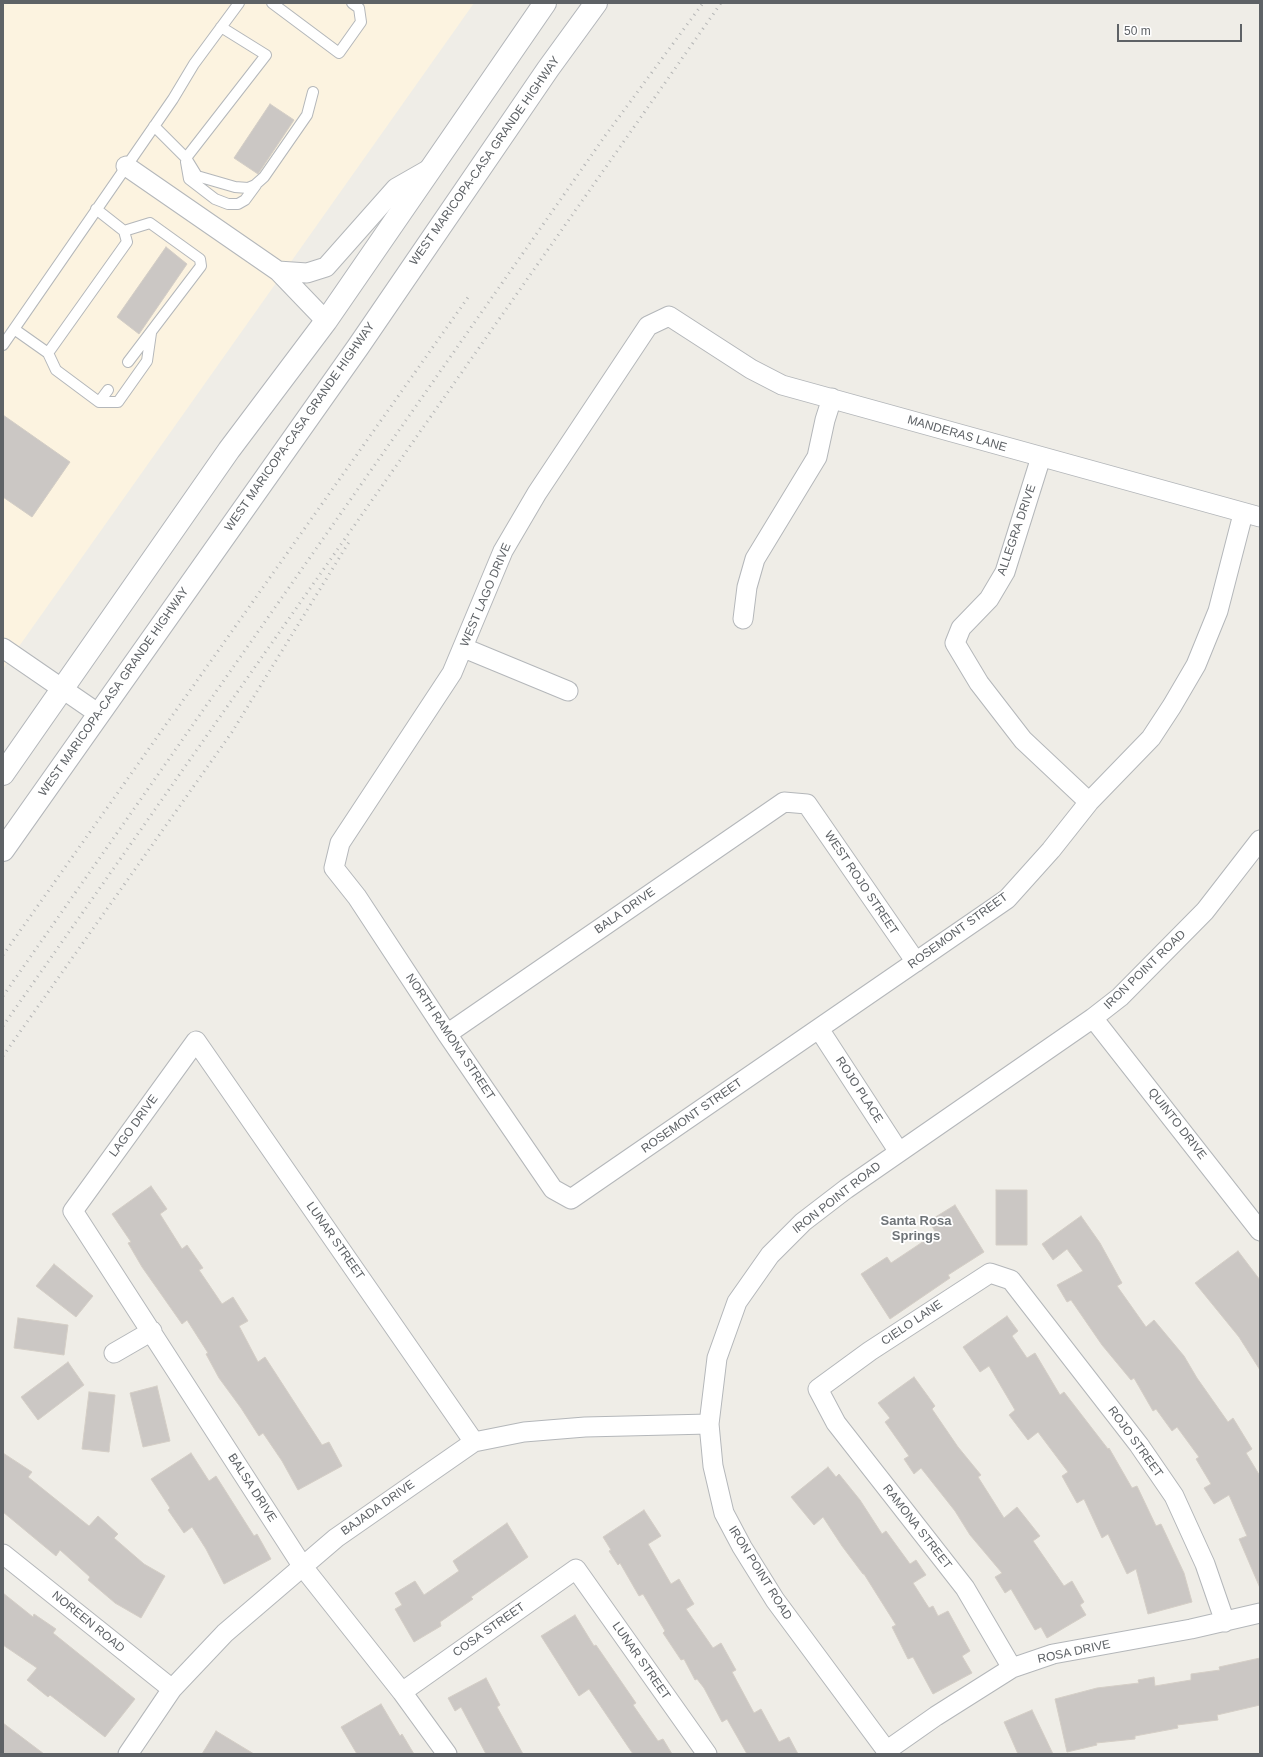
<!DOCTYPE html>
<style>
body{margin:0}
#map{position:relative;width:1263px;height:1757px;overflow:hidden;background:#efede7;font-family:Arial,sans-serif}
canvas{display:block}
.frame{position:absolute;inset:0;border:4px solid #5e6266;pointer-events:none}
.scale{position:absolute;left:1117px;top:24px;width:125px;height:18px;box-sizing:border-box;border:2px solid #5e6266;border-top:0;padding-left:5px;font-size:12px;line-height:14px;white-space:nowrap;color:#5e6266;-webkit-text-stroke:3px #fff;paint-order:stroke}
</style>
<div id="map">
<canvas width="1263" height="1757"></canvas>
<div class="frame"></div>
<div class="scale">50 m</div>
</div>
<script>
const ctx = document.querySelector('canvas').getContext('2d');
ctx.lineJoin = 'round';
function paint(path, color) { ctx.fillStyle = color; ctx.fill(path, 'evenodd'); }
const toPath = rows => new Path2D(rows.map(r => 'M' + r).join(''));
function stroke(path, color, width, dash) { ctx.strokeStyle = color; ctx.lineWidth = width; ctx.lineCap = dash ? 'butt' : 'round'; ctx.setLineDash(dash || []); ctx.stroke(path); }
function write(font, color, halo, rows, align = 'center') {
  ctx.font = font + ' Arial,sans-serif'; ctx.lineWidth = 3.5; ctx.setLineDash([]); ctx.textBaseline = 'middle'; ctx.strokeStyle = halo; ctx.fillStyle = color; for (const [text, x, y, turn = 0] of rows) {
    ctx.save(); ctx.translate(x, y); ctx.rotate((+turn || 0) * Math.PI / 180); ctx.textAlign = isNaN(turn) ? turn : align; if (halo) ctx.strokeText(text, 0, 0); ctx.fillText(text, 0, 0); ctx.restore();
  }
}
const commercial = toPath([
 [3,3,474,3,3,669]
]);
const building = toPath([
 [270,104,294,120,258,174,234,158,270,104],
 [166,247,187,264,139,334,117,317,166,247],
 [3,415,70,462,32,517,3,497,3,415],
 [151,1186,167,1209,160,1214,182,1249,187,1245,203,1268,199,1270,222,1304,233,1297,248,1321,239,1326,258,1362,265,1357,322,1445,329,1442,342,1466,298,1490,282,1461,263,1433,259,1436,241,1408,219,1378,206,1354,208,1353,187,1320,182,1324,142,1267,128,1243,131,1242,112,1214,151,1186],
 [996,1190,1027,1190,1027,1245,996,1245,996,1190],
 [955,1205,984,1252,948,1275,950,1278,890,1319,861,1274,887,1257,891,1263,936,1233,929,1221,955,1205],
 [1081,1216,1100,1243,1122,1283,1117,1286,1146,1327,1154,1320,1184,1356,1197,1378,1228,1422,1233,1418,1252,1449,1246,1453,1260,1476,1260,1588,1239,1539,1247,1536,1229,1495,1214,1504,1204,1488,1211,1484,1196,1459,1199,1457,1177,1427,1172,1431,1156,1409,1153,1411,1134,1378,1131,1380,1102,1345,1071,1300,1067,1302,1057,1285,1083,1271,1067,1249,1053,1260,1042,1244,1081,1216],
 [1238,1251,1260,1280,1260,1370,1239,1337,1195,1283,1238,1251],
 [54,1264,93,1296,76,1317,36,1286,54,1264],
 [1007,1316,1018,1331,1012,1336,1027,1358,1035,1353,1060,1395,1064,1392,1108,1449,1109,1448,1132,1488,1137,1486,1156,1526,1161,1524,1184,1573,1192,1602,1148,1614,1136,1569,1127,1574,1108,1534,1102,1538,1084,1499,1077,1503,1062,1476,1068,1472,1038,1432,1028,1440,1009,1415,1015,1410,989,1366,980,1372,963,1347,1007,1316],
 [18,1318,68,1325,64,1355,14,1348,18,1318],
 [68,1362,84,1385,38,1420,21,1397,68,1362],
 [914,1377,935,1406,932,1409,958,1447,981,1475,978,1477,1004,1518,1017,1507,1040,1536,1033,1541,1064,1586,1072,1581,1084,1602,1080,1605,1086,1615,1047,1638,1041,1627,1035,1630,1011,1589,1005,1593,995,1577,1002,1573,970,1535,955,1511,921,1468,914,1474,904,1459,909,1456,885,1422,890,1418,878,1403,914,1377],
 [157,1386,170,1441,143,1447,130,1393,157,1386],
 [89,1392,115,1395,109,1452,82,1449,89,1392],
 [3,1453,32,1472,28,1477,89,1526,98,1516,118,1534,114,1538,144,1564,165,1576,141,1618,115,1603,88,1580,90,1577,60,1550,56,1556,3,1512,3,1453],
 [191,1453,209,1481,216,1476,254,1536,257,1534,271,1559,224,1584,206,1549,192,1527,184,1533,168,1510,170,1508,151,1479,191,1453],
 [828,1467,836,1477,839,1474,860,1500,882,1534,886,1531,910,1564,916,1560,926,1575,913,1583,929,1608,933,1606,938,1616,948,1611,970,1651,962,1656,972,1673,933,1694,913,1657,908,1659,892,1627,896,1625,864,1574,863,1574,842,1546,823,1517,814,1525,791,1497,828,1467],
 [644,1510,661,1536,648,1544,671,1584,679,1579,694,1604,686,1609,713,1648,721,1643,736,1670,732,1672,754,1713,761,1709,779,1742,789,1737,798,1754,747,1754,727,1719,722,1722,704,1688,697,1679,695,1680,684,1659,681,1660,663,1633,665,1631,643,1594,639,1596,620,1563,618,1565,609,1551,611,1550,603,1537,644,1510],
 [507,1523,528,1557,471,1597,473,1599,440,1622,441,1626,414,1642,395,1609,402,1605,395,1593,415,1581,424,1595,459,1571,453,1561,507,1523],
 [3,1593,33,1617,34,1614,56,1629,53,1633,135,1699,105,1737,50,1695,48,1697,27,1680,37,1668,3,1645,3,1593],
 [575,1615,594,1646,596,1645,636,1703,633,1705,658,1741,663,1739,672,1754,633,1754,589,1689,579,1696,541,1636,575,1615],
 [1260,1658,1260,1705,1217,1715,1218,1720,1177,1725,1178,1728,1135,1736,1135,1739,1096,1743,1097,1745,1067,1752,1055,1699,1097,1688,1139,1683,1138,1680,1154,1677,1155,1686,1191,1680,1191,1674,1220,1670,1219,1667,1260,1658],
 [486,1678,500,1705,497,1707,523,1754,486,1754,461,1707,455,1711,448,1698,486,1678],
 [381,1704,400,1736,402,1734,414,1754,357,1754,341,1727,381,1704],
 [1032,1710,1053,1754,1018,1754,1004,1722,1032,1710],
 [3,1723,44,1754,3,1754,3,1723],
 [216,1731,254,1754,202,1754,216,1731]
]);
const service = toPath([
 [272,3,339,53,361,22,359,8,352,3],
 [154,126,186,158,266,55,221,27],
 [186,158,197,176,235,187,248,188,255,185,264,177,307,115,313,92],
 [186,162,189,179,215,199,228,204,238,204,245,200,256,185],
 [124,231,150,223,200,259,201,266,128,362],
 [14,329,48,353,127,242,124,231,96,209],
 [3,345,173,99,194,64,239,3],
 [48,353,56,370,99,402,108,390],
 [99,402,118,402,147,361,151,333]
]);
const minor = toPath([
 [126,166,278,271,326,321],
 [278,271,307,273,326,267,396,188,431,168],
 [1041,457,1005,572,989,599,961,628,955,643,979,683,1023,740,1089,802],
 [1243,514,1218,611,1196,665,1172,706,1151,738,1089,802,1051,850,1007,899,571,1199,553,1189,447,1034,357,897,334,868,340,843,452,673,503,551,537,493,648,326,669,316,751,369,782,385,1260,517],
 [743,619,747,587,755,559,817,457,825,420,832,398],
 [3,648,99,714],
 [464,648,568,691],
 [1093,1018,1260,1231],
 [819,1029,899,1152],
 [447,1034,784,802,807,804,916,962],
 [114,1353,152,1331],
 [3,1554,172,1689],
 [1012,1668,965,1588,836,1423,818,1389,870,1351,990,1273,1011,1280,1139,1445,1174,1496,1205,1564,1225,1622],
 [402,1692,576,1569,707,1754],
 [886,1751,936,1716,1012,1668,1053,1654,1191,1629,1260,1613],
 [128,1754,172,1689,225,1633,336,1538,474,1442,524,1432,585,1427,709,1424],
 [447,1754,402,1692,303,1567,73,1211,196,1041,474,1442],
 [889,1754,775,1600,742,1547,724,1513,713,1466,709,1424,717,1358,737,1302,770,1255,803,1222,846,1189,1093,1018,1120,997,1205,911,1260,840]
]);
const secondary = toPath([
 [3,774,229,450,326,321,545,3],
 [3,850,358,347,548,69,596,3]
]);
const rail = toPath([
 [3,955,469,296],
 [3,996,605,136,703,3],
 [3,1026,721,3],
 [3,1056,232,732,349,542]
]);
const streetNames = [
 ["WEST MARICOPA-CASA GRANDE HIGHWAY",485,161,-55],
 ["WEST MARICOPA-CASA GRANDE HIGHWAY",300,427,-55],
 ["MANDERAS LANE",957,434,16],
 ["ALLEGRA DRIVE",1017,530,-71],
 ["WEST LAGO DRIVE",486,595,-67],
 ["WEST MARICOPA-CASA GRANDE HIGHWAY",114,692,-55],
 ["WEST ROJO STREET",861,883,56],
 ["BALA DRIVE",625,911,-35],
 ["ROSEMONT STREET",958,931,-36],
 ["IRON POINT ROAD",1145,970,-44],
 ["NORTH RAMONA STREET",450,1037,56],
 ["ROJO PLACE",859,1090,57],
 ["ROSEMONT STREET",692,1116,-35],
 ["QUINTO DRIVE",1177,1124,52],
 ["LAGO DRIVE",134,1126,-54],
 ["IRON POINT ROAD",837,1198,-38],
 ["LUNAR STREET",335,1241,55],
 ["CIELO LANE",912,1323,-34],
 ["ROJO STREET",1135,1442,54],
 ["BALSA DRIVE",252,1488,57],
 ["BAJADA DRIVE",378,1508,-35],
 ["RAMONA STREET",917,1527,52],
 ["IRON POINT ROAD",760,1573,58],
 ["NOREEN ROAD",88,1622,39],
 ["COSA STREET",489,1630,-35],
 ["ROSA DRIVE",1074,1652,-12],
 ["LUNAR STREET",641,1661,55]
];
const neighbourhoodNames = [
 ["Santa Rosa",916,1221],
 ["Springs",916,1236]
];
paint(commercial, '#fcf3e0');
paint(building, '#cbc7c4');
stroke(building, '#d4cec6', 1);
stroke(service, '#b4b7ba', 12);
stroke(minor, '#b4b7ba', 21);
stroke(secondary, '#b3b6ba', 24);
stroke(service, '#fff', 10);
stroke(minor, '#fff', 19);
stroke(secondary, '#fff', 22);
stroke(rail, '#b5b6b6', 3, [1, 5]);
write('12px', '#5e6266', '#fff', streetNames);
write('bold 13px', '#6f7478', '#fff', neighbourhoodNames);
</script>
